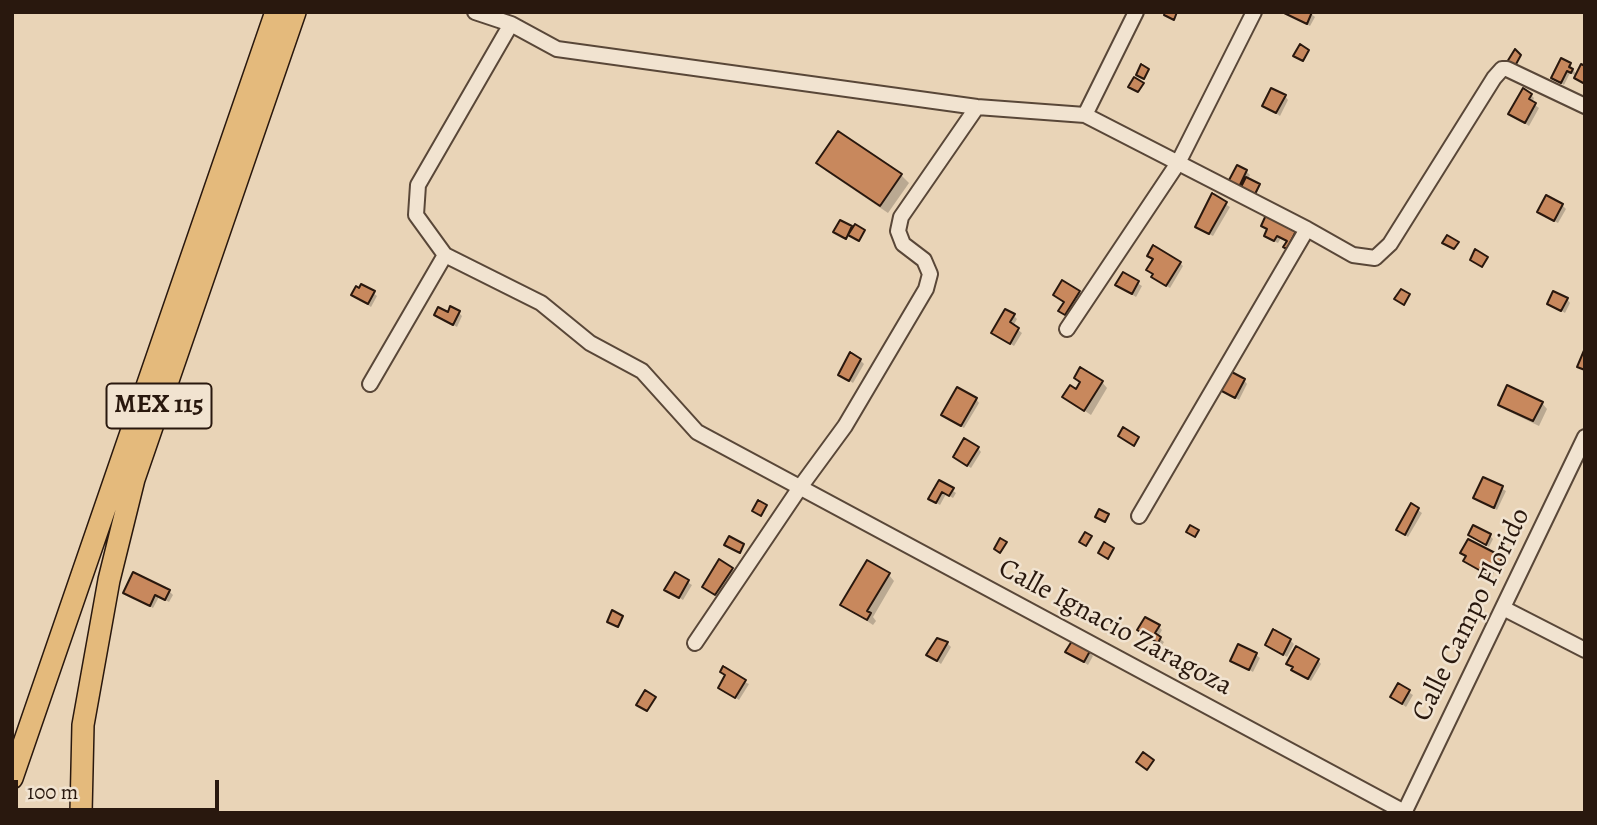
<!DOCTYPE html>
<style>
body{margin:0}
#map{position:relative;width:1597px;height:825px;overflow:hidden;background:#e9d4b7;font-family:Alegreya,serif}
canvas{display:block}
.frame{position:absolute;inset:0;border:14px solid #29180e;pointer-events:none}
.scale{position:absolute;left:14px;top:780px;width:205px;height:32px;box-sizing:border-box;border:4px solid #29180e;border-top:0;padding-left:9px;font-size:21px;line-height:24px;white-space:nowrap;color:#29180e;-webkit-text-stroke:5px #f1e3d0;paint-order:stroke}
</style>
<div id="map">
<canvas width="1597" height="825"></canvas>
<div class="frame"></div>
<div class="scale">100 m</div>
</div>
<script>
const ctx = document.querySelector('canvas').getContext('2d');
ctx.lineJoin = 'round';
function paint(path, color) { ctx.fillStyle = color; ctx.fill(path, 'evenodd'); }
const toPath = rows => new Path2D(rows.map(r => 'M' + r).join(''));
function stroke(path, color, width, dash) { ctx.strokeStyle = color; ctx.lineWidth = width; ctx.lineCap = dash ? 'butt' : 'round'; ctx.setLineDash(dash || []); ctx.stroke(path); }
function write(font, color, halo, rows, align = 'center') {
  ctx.font = font + ' Alegreya,serif'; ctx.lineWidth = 5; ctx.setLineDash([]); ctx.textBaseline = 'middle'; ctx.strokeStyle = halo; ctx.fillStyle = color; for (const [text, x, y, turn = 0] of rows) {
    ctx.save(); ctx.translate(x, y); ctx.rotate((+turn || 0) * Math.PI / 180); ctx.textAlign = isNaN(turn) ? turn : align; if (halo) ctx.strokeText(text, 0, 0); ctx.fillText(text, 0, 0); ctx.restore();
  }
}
const shadow = toPath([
 [1281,12,1309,12,1315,17,1310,26],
 [1570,64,1577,76,1570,73,1564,85,1553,77],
 [1531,95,1534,98,1532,103,1539,108,1529,126,1510,114],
 [1285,96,1288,100,1280,116,1264,106],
 [818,163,901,175,909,183,888,213,826,171],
 [1246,171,1250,175,1247,180,1260,186,1257,193,1243,186,1243,189,1234,185],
 [1212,196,1230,207,1213,236,1201,230],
 [1562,205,1566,209,1558,223,1542,215],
 [1263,225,1295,233,1298,236,1289,250,1285,247,1288,242,1281,238,1278,243,1269,239,1266,235,1269,230],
 [1180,263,1183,266,1170,288,1157,280],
 [1123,274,1142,286,1136,297,1117,285],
 [1079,292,1082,296,1069,317,1064,314,1065,303,1055,295],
 [373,293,377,296,371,307,353,295],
 [1567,299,1570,303,1565,313,1549,303],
 [459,313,462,316,457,327,436,315],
 [1013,315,1017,319,1013,326,1022,333,1014,346,993,333],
 [860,360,864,364,853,383,840,375],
 [1244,380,1247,384,1239,400,1224,392],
 [1102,382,1107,388,1091,415,1064,397],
 [976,399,979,403,964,428,947,418],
 [1542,403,1547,409,1539,426,1506,410,1500,404],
 [978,448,981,452,971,468,958,460],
 [1484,479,1506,491,1497,510,1475,498],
 [940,482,956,493,953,498,946,494,940,505,934,502],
 [1412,506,1422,513,1408,537,1398,530],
 [1470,535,1490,536,1493,539,1489,547],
 [1502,559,1505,562,1503,566,1499,564,1492,577,1465,561],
 [731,569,735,572,719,598,704,587],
 [676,575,692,585,683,600,667,590],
 [889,575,894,581,873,617,876,621,873,625,843,605],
 [169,591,173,595,169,602,159,597,153,608,126,593],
 [1158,626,1162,630,1158,637,1164,642,1162,645,1143,633],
 [1290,640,1294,644,1287,657,1267,645],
 [947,643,951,647,941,664,929,655],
 [1068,652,1089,652,1093,656,1088,665],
 [1256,655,1260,658,1253,672,1232,660],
 [1318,660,1321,664,1311,681,1297,673,1289,663],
 [722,672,749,684,739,700,720,688,727,677],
 [1399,686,1413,695,1406,707,1392,697]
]);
const building = toPath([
 [1165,12,1177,12,1174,20,1164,15,1165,12],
 [1282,12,1312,12,1307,24,1282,12],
 [1300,44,1309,50,1303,61,1293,56,1300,44],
 [1515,49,1521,55,1515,66,1507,62,1515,49],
 [1561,58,1571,63,1569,67,1573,69,1571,73,1567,71,1561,83,1551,78,1561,58],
 [1141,64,1149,69,1144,79,1136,75,1141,64],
 [1581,64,1585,66,1585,84,1574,78,1581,64],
 [1134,77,1144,83,1138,92,1128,87,1134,77],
 [1271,88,1286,95,1276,113,1262,106,1271,88],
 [1523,88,1532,94,1529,99,1536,103,1525,123,1508,114,1523,88],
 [838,131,902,174,880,206,816,163,838,131],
 [1237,165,1247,170,1239,187,1228,182,1237,165],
 [1246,177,1260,184,1255,194,1241,187,1246,177],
 [1212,193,1227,202,1209,234,1195,227,1212,193],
 [1546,195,1563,204,1554,221,1537,212,1546,195],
 [1266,215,1296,231,1287,249,1283,247,1287,241,1277,236,1274,241,1264,236,1267,229,1261,226,1266,215],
 [840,220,852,226,846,239,833,232,840,220],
 [855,224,865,230,859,241,848,235,855,224],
 [1447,235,1459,242,1454,249,1442,243,1447,235],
 [1153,245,1181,262,1166,286,1151,277,1153,274,1146,270,1153,259,1147,256,1153,245],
 [1475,249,1488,257,1482,267,1470,260,1475,249],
 [1123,272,1139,281,1132,294,1115,285,1123,272],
 [1062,280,1080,291,1065,315,1058,311,1064,302,1053,295,1062,280],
 [361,284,375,291,368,304,351,295,356,286,359,288,361,284],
 [1401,289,1410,294,1404,305,1394,299,1401,289],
 [1553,291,1568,298,1561,311,1547,304,1553,291],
 [450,306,460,311,453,325,434,315,438,307,448,312,450,306],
 [1005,309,1015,314,1010,322,1019,328,1010,344,991,333,1005,309],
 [1585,348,1585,370,1577,367,1585,348],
 [850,352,861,359,849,381,838,375,850,352],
 [1080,367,1103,381,1084,411,1062,397,1070,385,1076,389,1080,382,1074,378,1080,367],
 [1228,370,1245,379,1235,398,1218,389,1228,370],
 [1507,385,1543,402,1533,421,1498,405,1507,385],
 [957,387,977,398,961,426,941,415,957,387],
 [1123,427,1139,437,1134,446,1118,436,1123,427],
 [964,438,979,447,967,466,953,457,964,438],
 [1483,477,1503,486,1494,508,1473,498,1483,477],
 [939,480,954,488,949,496,942,492,936,503,928,499,939,480],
 [758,500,767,505,761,516,752,511,758,500],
 [1411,503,1419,508,1405,535,1396,530,1411,503],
 [1099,509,1109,514,1105,522,1095,517,1099,509],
 [1190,525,1199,530,1195,537,1186,532,1190,525],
 [1473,525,1491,534,1486,545,1468,535,1473,525],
 [1085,532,1092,536,1086,546,1079,542,1085,532],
 [729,536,744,544,740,553,724,545,729,536],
 [1000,538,1007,542,1000,553,994,549,1000,538],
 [1468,539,1503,557,1499,564,1495,562,1488,575,1463,561,1466,556,1460,553,1468,539],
 [1104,542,1114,548,1108,559,1098,553,1104,542],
 [719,559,733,568,715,595,702,587,719,559],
 [867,560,890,573,867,611,871,613,867,620,840,605,867,560],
 [133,572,170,590,165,600,155,595,150,606,123,593,133,572],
 [675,572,689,580,679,598,664,590,675,572],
 [612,610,623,616,618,627,607,622,612,610],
 [1145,617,1160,625,1155,633,1161,637,1158,643,1137,630,1145,617],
 [1273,629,1291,639,1283,655,1265,645,1273,629],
 [937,638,948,642,937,661,926,655,937,638],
 [1072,641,1090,651,1084,662,1065,652,1072,641],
 [1238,644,1257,653,1249,670,1230,661,1238,644],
 [1296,646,1319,659,1308,679,1291,670,1293,667,1286,664,1296,646],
 [723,666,746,680,735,698,718,688,725,675,720,672,723,666],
 [1398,683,1410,690,1402,704,1390,697,1398,683],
 [645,690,656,697,647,711,636,705,645,690],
 [1143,752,1154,760,1147,770,1136,762,1143,752]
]);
const street = toPath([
 [475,12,511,24,557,49,977,107,1085,115,1307,229,1353,255,1375,258,1390,244,1494,78,1502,69,1507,69,1585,106],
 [511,24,418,185,416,215,445,255,541,303,590,343,642,371,697,432,1406,813],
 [1085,115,1136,12],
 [1067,329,1178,163,1254,12],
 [370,384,445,255],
 [1139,516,1307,229],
 [1503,608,1585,650],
 [695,643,801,486,845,426,926,289,930,274,924,260,903,244,898,231,901,217,977,107],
 [1404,813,1585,437]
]);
const primary = toPath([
 [12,778,276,12],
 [81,813,83,725,109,580,134,479,295,12]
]);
const shields = [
 [159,406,105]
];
const shieldNames = [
 ["MEX 115",159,406]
];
const streetNames = [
 ["Calle Campo Florido",1472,615,-64],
 ["Calle Ignacio Zaragoza",1115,628,28]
];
paint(shadow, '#0003');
paint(building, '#c8885d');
stroke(building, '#29180e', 2);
stroke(street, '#594738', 18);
stroke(primary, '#29180e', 24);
stroke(street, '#f1e3d0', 14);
stroke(primary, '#e4ba7c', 21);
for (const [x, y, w] of shields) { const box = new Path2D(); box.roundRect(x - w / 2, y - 22.5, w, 45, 5); ctx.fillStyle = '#f1e3d0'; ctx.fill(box); stroke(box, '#29180e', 2); }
write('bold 26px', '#29180e', null, shieldNames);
write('28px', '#29180e', '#f1e3d0', streetNames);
</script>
